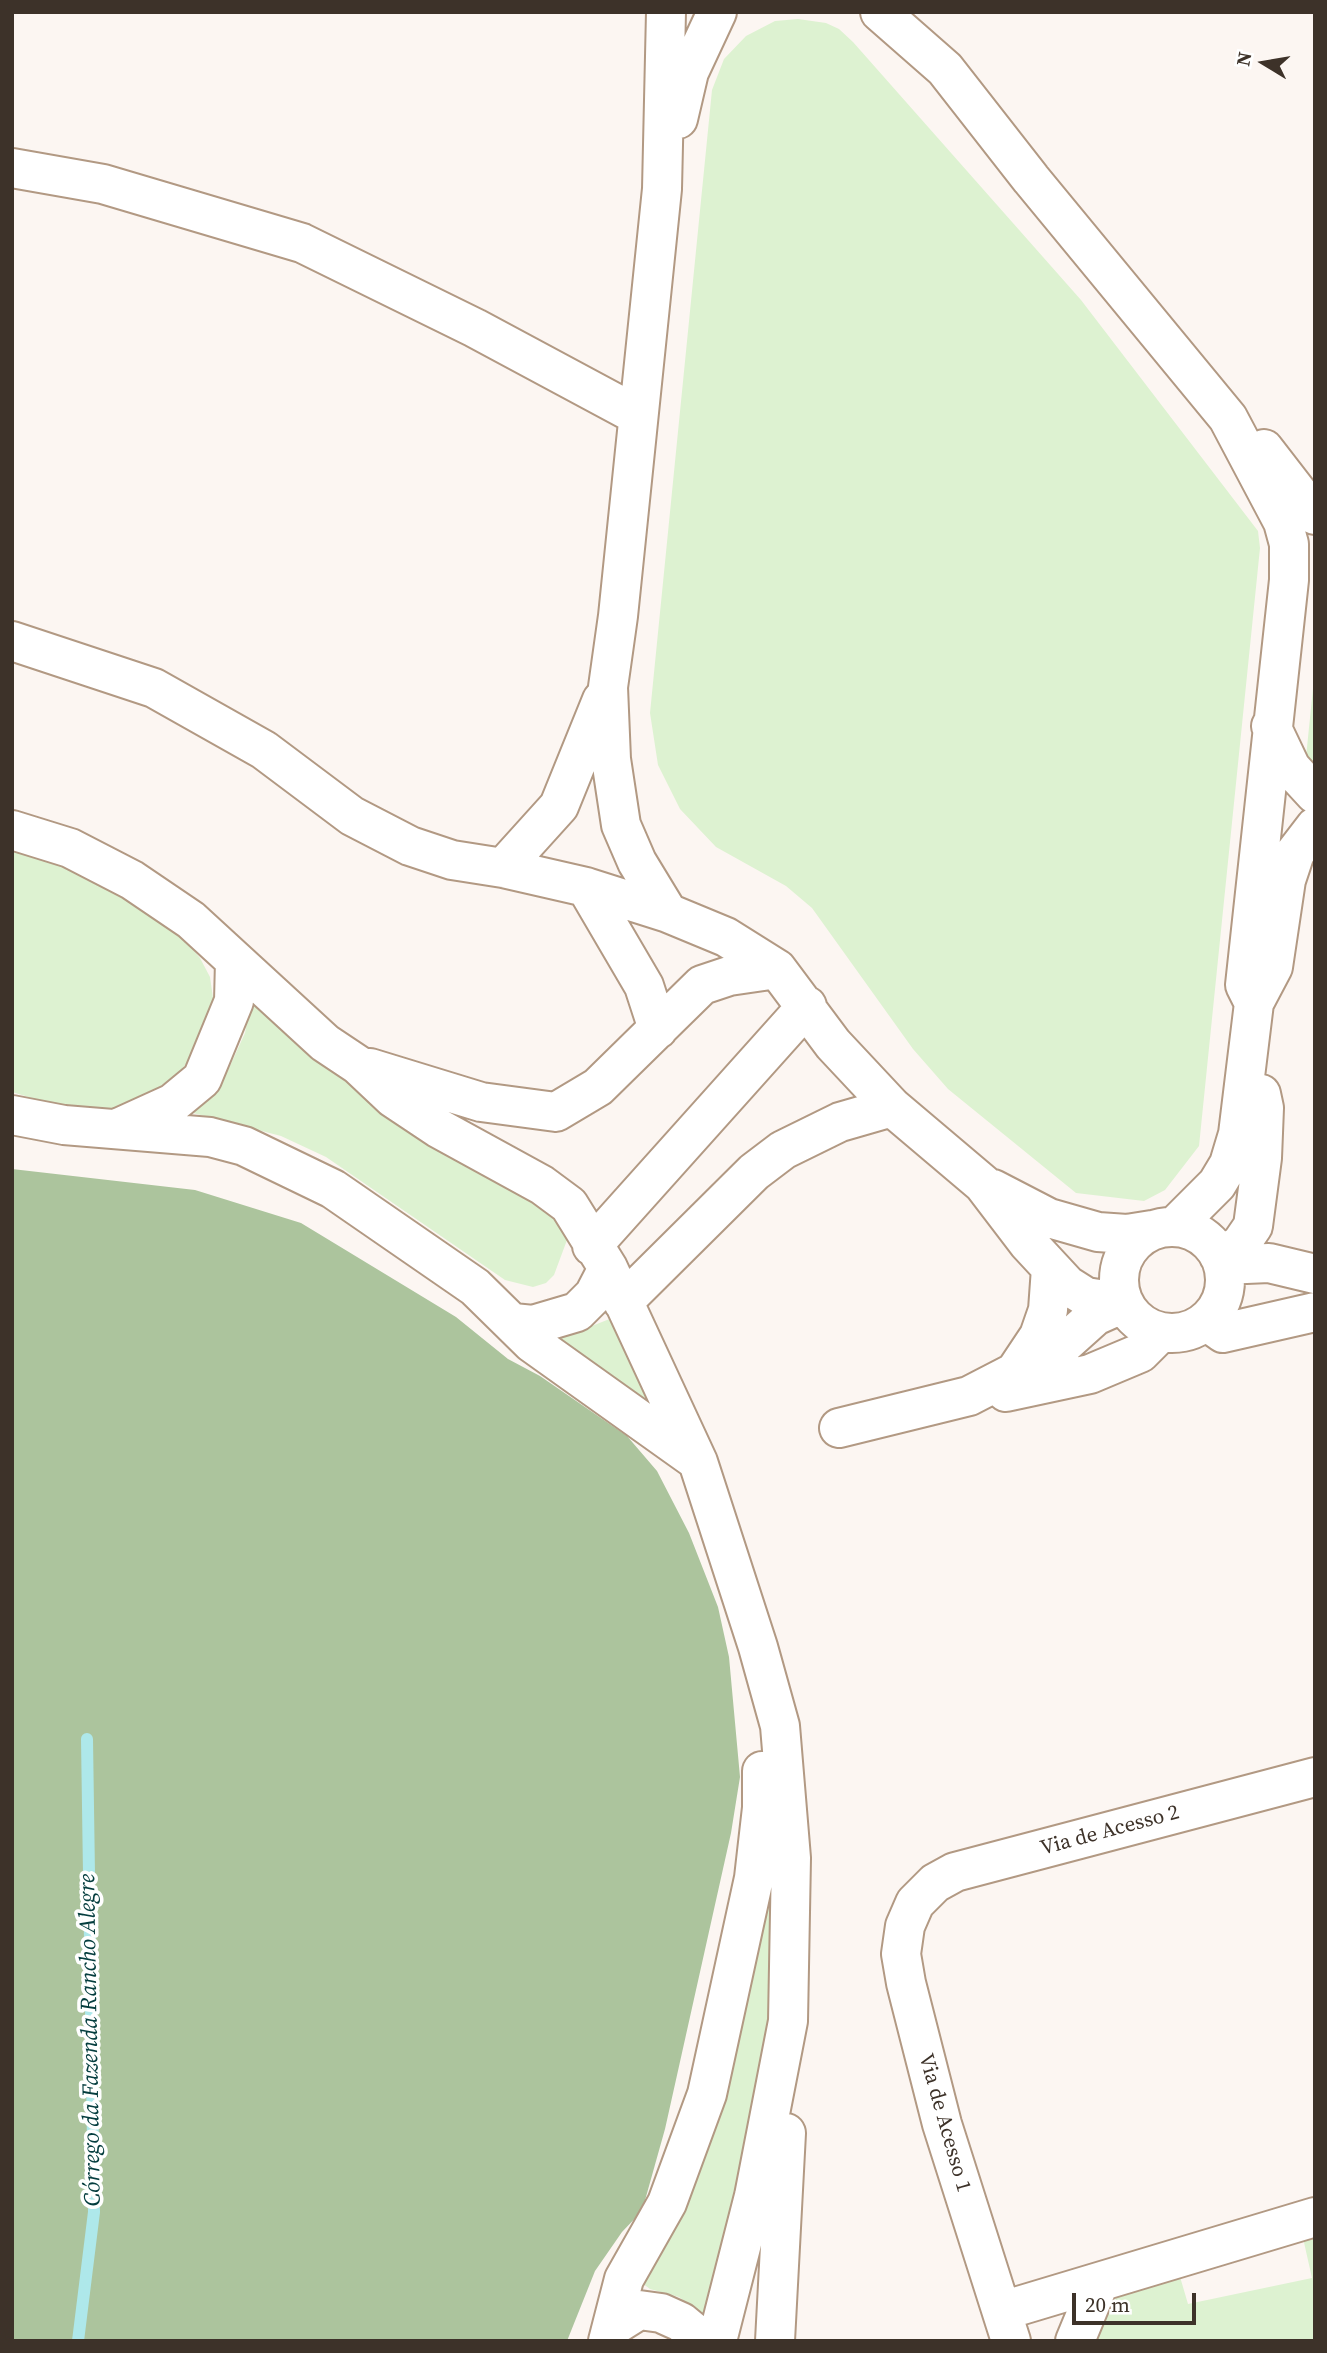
<!DOCTYPE html>
<meta charset="utf-8">
<style>
body{margin:0}
#map{position:relative;width:1327px;height:2353px;overflow:hidden;background:#fcf6f2;font-family:"Source Serif 4",serif}
canvas{display:block}
.frame{position:absolute;inset:0;border:14px solid #3d3229;pointer-events:none}
.north{position:absolute;left:1229px;top:28px;width:70px;height:70px;-webkit-text-stroke:5px #fff;paint-order:stroke;rotate:281deg;font-size:19px;font-weight:700;line-height:28px;text-align:center;color:#3d3229}
.north::after{content:'';display:block;margin:auto;width:24px;height:32px;background:#3d3229;clip-path:polygon(50% 0,100% 100%,50% 72%,0 100%)}
.scale{position:absolute;left:1072px;top:2293px;width:124px;height:32px;box-sizing:border-box;border:4px solid #3d3229;border-top:0;padding-left:9px;font-size:21px;line-height:24px;white-space:nowrap;color:#3d3229;-webkit-text-stroke:5px #fff;paint-order:stroke}
</style>
<div id="map">
<canvas width="1327" height="2353"></canvas>
<div class="frame"></div>
<div class="north">N</div>
<div class="scale">20 m</div>
</div>
<script>
const ctx = document.querySelector('canvas').getContext('2d');
ctx.lineJoin = 'round';
function paint(path, color) { ctx.fillStyle = color; ctx.fill(path, 'evenodd'); }
const toPath = rows => new Path2D(rows.map(r => 'M' + r).join(''));
function stroke(path, color, width, dash) { ctx.strokeStyle = color; ctx.lineWidth = width; ctx.lineCap = dash ? 'butt' : 'round'; ctx.setLineDash(dash || []); ctx.stroke(path); }
function write(font, color, halo, rows, align = 'center') {
  ctx.font = font + ' "Source Serif 4",serif'; ctx.lineWidth = 7; ctx.setLineDash([]); ctx.textBaseline = 'middle'; ctx.strokeStyle = halo; ctx.fillStyle = color; for (const [text, x, y, turn = 0] of rows) {
    ctx.save(); ctx.translate(x, y); ctx.rotate((+turn || 0) * Math.PI / 180); ctx.textAlign = isNaN(turn) ? turn : align; if (halo) ctx.strokeText(text, 0, 0); ctx.fillText(text, 0, 0); ctx.restore();
  }
}
const green = toPath([
 [798,19,826,23,839,29,853,42,1081,300,1258,531,1260,548,1199,1146,1165,1190,1144,1201,1076,1193,948,1089,913,1049,812,908,786,886,716,847,680,809,658,765,650,713,712,90,724,59,746,36,775,21],
 [1315,669,1315,777,1306,757],
 [12,844,109,886,183,938,200,958,210,977,213,998,212,1016,194,1054,181,1070,146,1098,116,1109,93,1109,55,1105,12,1092],
 [254,1003,553,1210,565,1227,567,1240,554,1275,546,1283,533,1287,505,1280,326,1157,281,1136,193,1113,229,1068,245,1033,250,1004],
 [612,1318,670,1417,547,1344],
 [779,1881,771,2042,760,2105,705,2317,679,2297,650,2289,642,2283,763,1893],
 [1315,2234,1315,2341,1089,2341,1102,2312,1113,2300,1128,2290,1178,2270,1188,2304,1312,2278,1303,2238]
]);
const forest = toPath([
 [12,1169,195,1190,301,1223,456,1317,508,1359,540,1376,627,1436,657,1471,689,1533,718,1607,729,1657,740,1777,731,1833,665,2129,642,2211,622,2232,595,2271,567,2341,12,2341]
]);
const stream = toPath([
 [78,2341,94,2212,87,1739]
]);
const minor = toPath([
 [666,12,662,189,618,616,608,687,611,759,621,825,637,862,668,913],
 [880,12,945,69,1031,179,1228,418,1283,522,1289,544,1289,580,1245,985,1254,1003],
 [678,119,689,72,717,12],
 [12,168,103,184,302,243,475,328,637,415],
 [1264,449,1315,515],
 [12,641,154,688,264,750,352,816,410,846,452,860,503,868,586,887,668,913,726,937,777,969,833,1044,892,1107,983,1184,1028,1243,1067,1285,1086,1297,1124,1303],
 [1271,726,1291,768,1315,794],
 [12,830,70,848,132,880,191,920,325,1043,358,1065,393,1098,438,1128,542,1185,569,1205,608,1268,698,1462,758,1647,780,1726,791,1858,788,2021,754,2196,717,2341],
 [503,868,559,806,602,700],
 [586,887,644,986,658,1029],
 [370,1068,481,1102,556,1112,598,1087,702,985,729,976,777,969],
 [12,1115,64,1125,210,1137,244,1146,333,1189,475,1287,532,1343,696,1460],
 [118,1128,173,1103,202,1079,234,1001,235,961],
 [993,1189,1049,1218,1098,1232,1127,1234,1152,1230],
 [1174,1227,1217,1184,1229,1164,1238,1134,1254,1003,1273,967,1286,880,1295,853,1315,827],
 '1119 1280a53 53 0 1 1 106 0a53 53 0 1 1-106 0Z',
 [592,1246,807,1006],
 [1219,1256,1240,1245,1253,1226,1262,1158,1264,1108,1261,1094],
 [1223,1265,1269,1263,1315,1274],
 [623,1302,754,1172,783,1150,840,1122,892,1107],
 [1206,1321,1223,1333,1315,1312],
 [513,1323,533,1325,577,1312,594,1295,608,1268],
 [1015,1372,1039,1336,1048,1310,1051,1268],
 [1006,1392,1090,1374,1140,1353,1161,1332],
 [839,1428,969,1396,1056,1351,1095,1316,1124,1303],
 [1002,2311,1315,2217],
 [612,2327,639,2310,661,2313,681,2322,704,2341],
 [608,2341,624,2279,667,2203,707,2094,754,1878,762,1808,762,1771],
 [775,2341,786,2133],
 [1011,2341,942,2124,906,1983,901,1954,905,1926,915,1903,935,1883,955,1872,1315,1777],
 [1075,2341,1099,2283]
]);
const streetNames = [
 ["Via de Acesso 2",1110,1831,-15],
 ["Via de Acesso 1",944,2123,74]
];
const waterNames = [
 ["Córrego da Fazenda Rancho Alegre",91,2040,-91]
];
paint(green, '#ddf2d1');
paint(forest, '#acc49d');
stroke(stream, '#aee8ea', 12);
stroke(minor, '#b29983', 42);
stroke(minor, '#fff', 38);
write('21px', '#3d3229', '#fff', streetNames);
write('italic 23px', '#043d3e', '#fff', waterNames);
</script>
